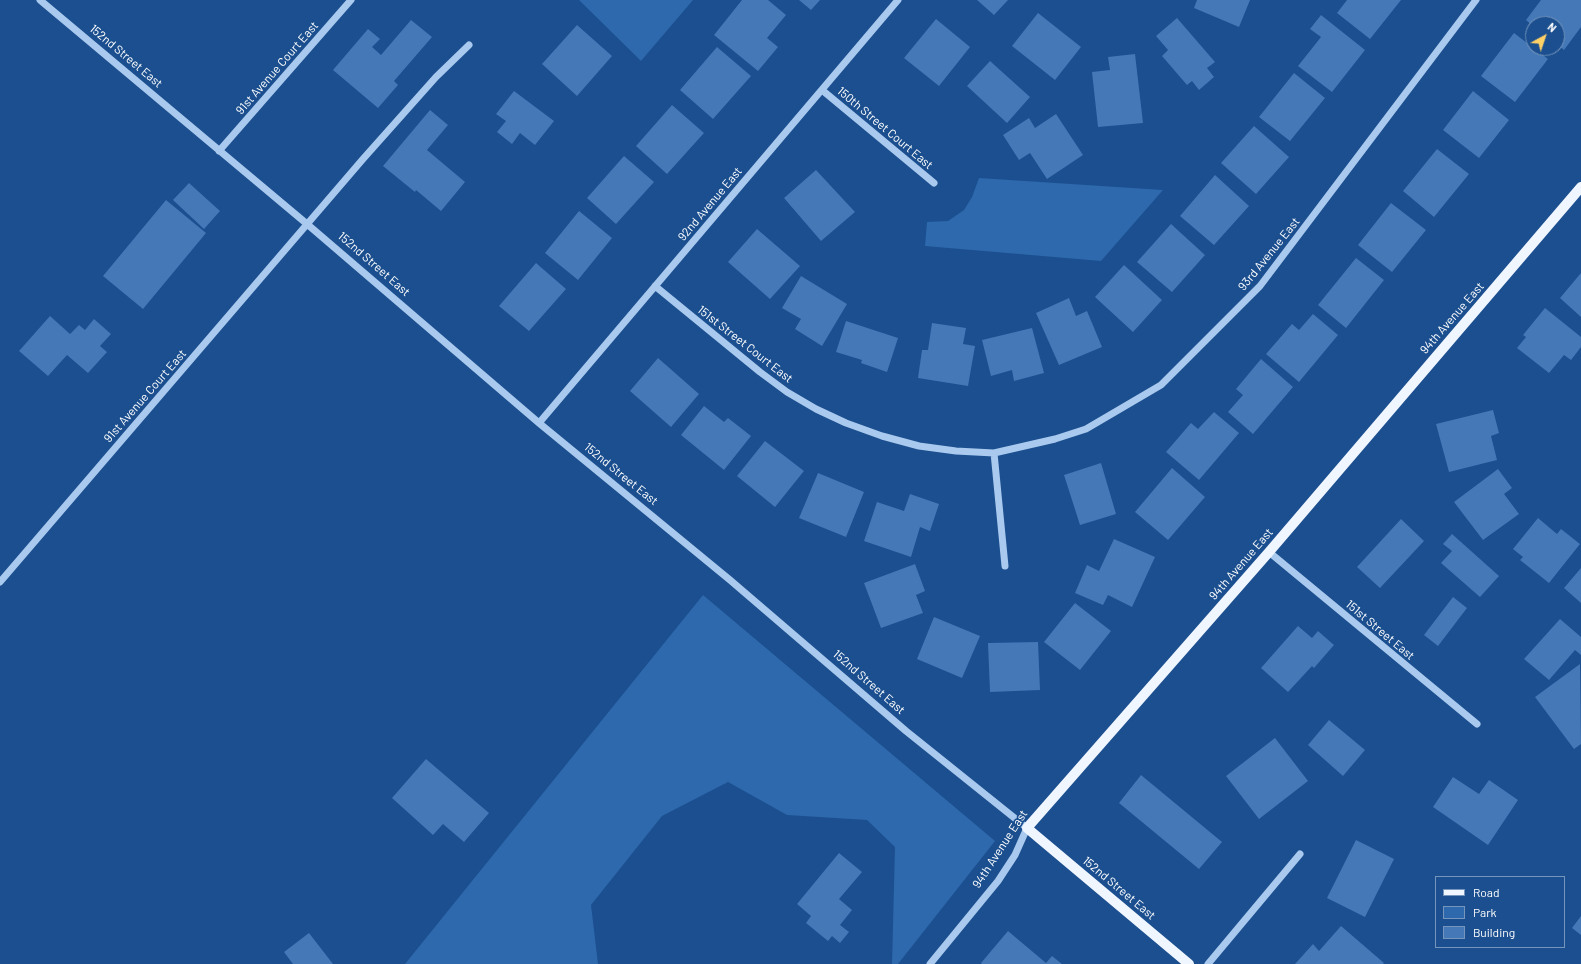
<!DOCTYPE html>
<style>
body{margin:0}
#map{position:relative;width:1581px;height:964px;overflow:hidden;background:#1b4f8f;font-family:Barlow,sans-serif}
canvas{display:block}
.legend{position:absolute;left:1435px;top:876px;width:130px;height:72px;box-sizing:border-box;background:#1b4f8f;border:1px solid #7695bc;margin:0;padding:5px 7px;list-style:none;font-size:12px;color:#fff}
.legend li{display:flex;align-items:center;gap:8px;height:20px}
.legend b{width:20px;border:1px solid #7695bc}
.north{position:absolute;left:1525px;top:16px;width:40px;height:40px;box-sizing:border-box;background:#1b4f8f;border:1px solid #7695bc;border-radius:50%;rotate:40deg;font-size:11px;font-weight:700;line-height:16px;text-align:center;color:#fff}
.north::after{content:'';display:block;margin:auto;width:14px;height:18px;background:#ffd166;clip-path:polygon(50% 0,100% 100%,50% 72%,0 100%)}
</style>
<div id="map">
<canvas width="1581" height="964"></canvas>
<ul class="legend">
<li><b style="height:5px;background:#f0f6ff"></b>Road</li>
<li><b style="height:11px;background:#2e69ad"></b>Park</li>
<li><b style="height:11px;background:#4478b7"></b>Building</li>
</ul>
<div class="north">N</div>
</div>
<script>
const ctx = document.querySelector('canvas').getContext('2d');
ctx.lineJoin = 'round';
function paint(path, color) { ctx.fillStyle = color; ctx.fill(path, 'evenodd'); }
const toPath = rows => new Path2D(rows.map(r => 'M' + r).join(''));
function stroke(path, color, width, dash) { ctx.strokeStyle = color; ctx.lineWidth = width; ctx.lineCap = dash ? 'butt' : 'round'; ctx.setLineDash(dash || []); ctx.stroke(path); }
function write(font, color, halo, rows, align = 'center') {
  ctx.font = font + ' Barlow,sans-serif'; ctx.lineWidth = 3.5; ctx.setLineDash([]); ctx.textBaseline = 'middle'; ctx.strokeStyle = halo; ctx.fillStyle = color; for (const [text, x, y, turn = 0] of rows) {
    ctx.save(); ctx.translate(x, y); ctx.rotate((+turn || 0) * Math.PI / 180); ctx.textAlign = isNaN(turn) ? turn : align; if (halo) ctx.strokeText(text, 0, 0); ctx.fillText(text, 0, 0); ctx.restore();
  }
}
const green = toPath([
 [579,0,693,0,641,61],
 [979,178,1163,190,1101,261,925,246,927,222,948,221,964,210,972,197],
 [703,595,995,841,898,964,892,964,895,847,867,820,787,815,728,782,662,816,591,905,598,964,405,964]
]);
const building = toPath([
 [742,0,768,0,786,15,767,38,778,47,758,71,714,35],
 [799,0,820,0,811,10],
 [977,0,1008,0,994,15],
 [1197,0,1250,0,1239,27,1194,8],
 [1347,0,1401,0,1370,39,1337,13],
 [1541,0,1581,0,1581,27,1564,50,1557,44,1557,24,1533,24,1533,26,1526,20],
 [1038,13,1081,47,1055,80,1012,46],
 [1321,15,1365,50,1332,92,1298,66,1321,37,1310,29],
 [1177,18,1215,62,1207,68,1214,77,1199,90,1192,81,1187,85,1162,56,1168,50,1156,36],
 [936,19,970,47,939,86,904,58],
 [411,20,432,37,394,81,398,85,378,108,333,70,368,29,380,39,372,47,381,55],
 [577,25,612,56,577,96,542,64],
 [1514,33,1548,59,1515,102,1481,76],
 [717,47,751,76,713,119,680,90],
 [1135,54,1143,123,1098,127,1092,72,1110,70,1108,57],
 [990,61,1030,97,1007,123,967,86],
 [1294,73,1325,98,1290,141,1259,117],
 [514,91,554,121,535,145,520,133,512,144,497,132,506,121,496,114],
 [1473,91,1509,120,1479,158,1443,130],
 [672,105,704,133,667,174,636,146],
 [430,110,448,125,427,150,465,182,441,211,416,190,415,192,383,166],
 [1056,114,1083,155,1047,179,1030,153,1019,160,1003,135,1029,118,1035,128],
 [1254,126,1289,157,1256,194,1221,163],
 [1437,149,1469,174,1434,217,1403,191],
 [624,156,654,182,616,224,587,198],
 [816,170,855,212,821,241,784,198],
 [1215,175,1249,206,1214,245,1180,216],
 [189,183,220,211,204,229,173,200],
 [166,200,206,233,143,309,103,276],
 [1391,203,1426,230,1392,272,1358,245],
 [579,211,612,238,578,280,545,253],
 [1171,224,1205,255,1172,292,1137,262],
 [757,229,800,266,770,299,728,262],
 [1356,258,1384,280,1346,328,1318,305],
 [536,263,566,289,529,331,499,306],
 [1124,265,1162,300,1133,332,1095,297],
 [1581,273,1581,317,1560,298],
 [801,276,847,304,822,346,795,329,801,319,782,308],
 [1069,298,1076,316,1087,311,1102,347,1059,365,1036,313],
 [1545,308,1581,337,1581,347,1571,360,1564,355,1549,373,1517,348,1526,337,1523,335],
 [1313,314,1338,335,1299,382,1266,354,1292,324,1299,330],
 [50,316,70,334,79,325,85,330,94,319,111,334,100,346,107,352,88,373,67,355,48,376,19,351],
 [846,321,898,338,887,372,861,363,862,360,836,352],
 [932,323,966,328,963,344,975,346,968,386,918,378,922,350,928,350],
 [1032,328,1044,373,1014,381,1012,370,991,376,982,340],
 [658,358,699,394,671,427,630,391],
 [1261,359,1293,387,1253,434,1228,412,1243,395,1236,389],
 [704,406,724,422,728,418,751,436,724,470,681,435],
 [1493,410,1499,433,1491,436,1497,460,1449,472,1436,424],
 [1214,412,1239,433,1199,480,1166,452,1191,423,1198,429],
 [765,441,804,471,775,507,737,476],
 [1101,463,1116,514,1080,525,1064,475],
 [1172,468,1205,497,1168,540,1135,512],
 [1498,469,1512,488,1504,494,1519,514,1483,540,1454,502],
 [818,473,864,492,846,537,799,518],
 [910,494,939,504,930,531,920,527,911,557,864,541,877,502,904,511],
 [1538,518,1557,534,1561,529,1580,544,1549,583,1520,560,1523,557,1513,549],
 [1401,519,1424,541,1380,588,1357,567],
 [1452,534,1499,576,1480,597,1441,563,1452,551,1443,544],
 [1114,539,1155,557,1132,607,1108,595,1103,605,1075,593,1087,565,1099,571],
 [915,564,925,591,916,595,923,613,881,628,864,583],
 [1581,568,1581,603,1564,588],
 [1453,597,1467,608,1438,646,1424,635],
 [1075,603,1111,631,1080,670,1044,642],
 [934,617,980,636,962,678,917,659],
 [1560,619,1581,637,1581,655,1575,650,1549,680,1524,659],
 [1298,626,1312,638,1318,631,1334,645,1314,668,1312,666,1288,692,1261,668],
 [1038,642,1040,690,990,692,988,643],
 [1580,664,1581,744,1574,749,1535,697],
 [1329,720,1365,750,1343,776,1308,745],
 [1275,738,1308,781,1259,819,1226,776],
 [426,759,489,813,464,842,443,824,433,835,392,798],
 [1141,775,1222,842,1199,869,1119,803],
 [1453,777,1479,794,1489,780,1518,800,1488,845,1433,807],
 [1356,840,1394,859,1365,917,1327,898],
 [839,853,862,872,839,899,852,910,840,925,849,932,840,943,832,936,828,941,806,923,811,916,797,904],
 [1581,916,1581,935,1572,928],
 [1341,926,1384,963,1383,964,1295,964,1313,944,1319,951],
 [1008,931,1046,963,1052,956,1062,964,982,964,981,963],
 [309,933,333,964,293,964,284,952]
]);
const minor = toPath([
 [40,0,307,224,539,423,730,580,906,731,1027,828,1015,855,998,881,930,964],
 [822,90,934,183],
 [219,151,351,0],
 [655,286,760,372,787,392,816,409,846,423,882,436,919,446,956,451,994,453,1055,439,1086,429,1161,385,1260,286,1476,0],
 [539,423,898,0],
 [994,453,1005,566],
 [1269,552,1477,724],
 [0,582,363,159,436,77,469,45],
 [1208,964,1300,854]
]);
const major = toPath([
 [1189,964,1027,828,1269,552,1581,187]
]);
const streetNames = [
 ["152nd Street East",126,56,40],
 ["91st Avenue Court East",277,68,-49],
 ["150th Street Court East",885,128,40],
 ["92nd Avenue East",710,204,-50],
 ["93rd Avenue East",1269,254,-51],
 ["152nd Street East",374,264,41],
 ["94th Avenue East",1452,318,-49],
 ["151st Street Court East",745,344,38],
 ["91st Avenue Court East",145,396,-49],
 ["152nd Street East",621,474,39],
 ["94th Avenue East",1241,564,-49],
 ["151st Street East",1380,630,40],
 ["152nd Street East",869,682,41],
 ["94th Avenue East",1000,849,-57],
 ["152nd Street East",1119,888,40]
];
paint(green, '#2e69ad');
paint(building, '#4478b7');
stroke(minor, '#a9c9ee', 7);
stroke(major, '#f0f6ff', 10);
write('12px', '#fff', '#1b4f8f', streetNames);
</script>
